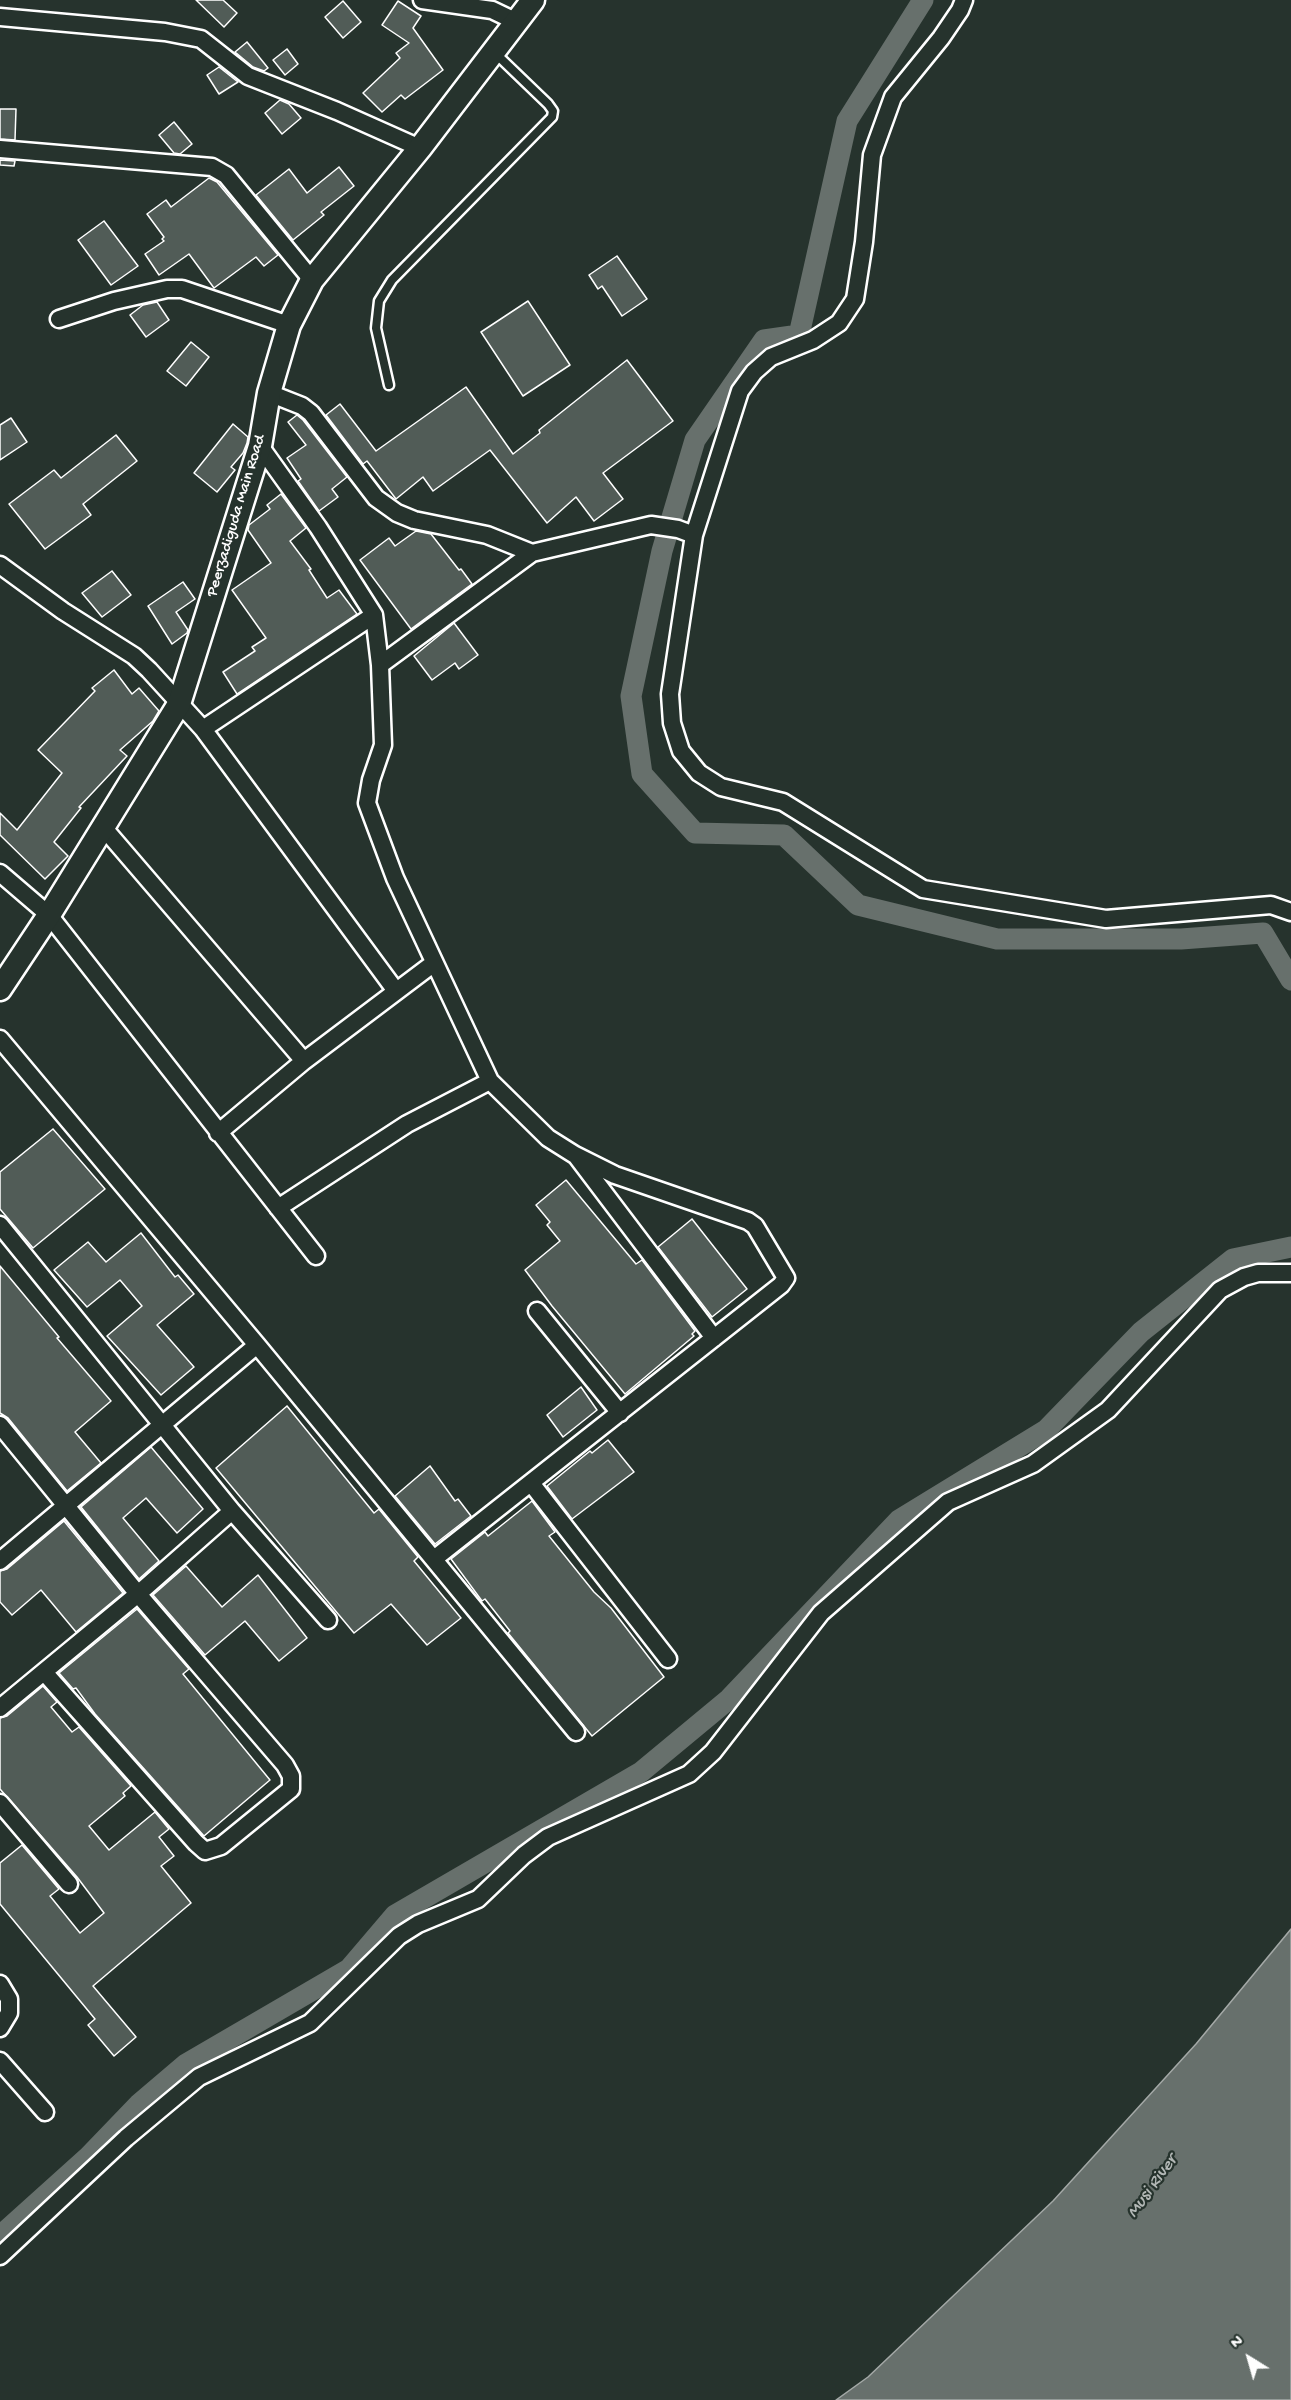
<!DOCTYPE html>
<style>
body{margin:0}
#map{position:relative;width:1291px;height:2400px;overflow:hidden;background:#26332d;font-family:"Gochi Hand",sans-serif}
canvas{display:block}
.north{position:absolute;left:1219px;top:2328px;width:60px;height:60px;-webkit-text-stroke:4px #26332d;paint-order:stroke;rotate:323deg;font-size:16px;font-weight:700;line-height:24px;text-align:center;color:#fff}
.north::after{content:'';display:block;margin:auto;width:21px;height:27px;background:#fff;clip-path:polygon(50% 0,100% 100%,50% 72%,0 100%)}
</style>
<div id="map">
<canvas width="1291" height="2400"></canvas>
<div class="north">N</div>
</div>
<script>
const ctx = document.querySelector('canvas').getContext('2d');
ctx.lineJoin = 'round';
function paint(path, color) { ctx.fillStyle = color; ctx.fill(path, 'evenodd'); }
const toPath = rows => new Path2D(rows.map(r => 'M' + r).join(''));
function stroke(path, color, width, dash) { ctx.strokeStyle = color; ctx.lineWidth = width; ctx.lineCap = dash ? 'butt' : 'round'; ctx.setLineDash(dash || []); ctx.stroke(path); }
function write(font, color, halo, rows, align = 'center') {
  ctx.font = font + ' "Gochi Hand",sans-serif'; ctx.lineWidth = 4.5; ctx.setLineDash([]); ctx.textBaseline = 'middle'; ctx.strokeStyle = halo; ctx.fillStyle = color; for (const [text, x, y, turn = 0] of rows) {
    ctx.save(); ctx.translate(x, y); ctx.rotate((+turn || 0) * Math.PI / 180); ctx.textAlign = isNaN(turn) ? turn : align; if (halo) ctx.strokeText(text, 0, 0); ctx.fillText(text, 0, 0); ctx.restore();
  }
}
const water = toPath([
 [1291,1929,1291,2400,836,2400,868,2377,1053,2201,1196,2044,1291,1929]
]);
const canal = toPath([
 [923,0,847,121,799,335,764,340,695,440,662,551,631,696,642,774,695,833,784,835,858,905,997,939,1181,939,1263,933,1291,980],
 [0,2236,89,2156,139,2104,186,2064,349,1969,395,1915,641,1772,729,1699,899,1520,1046,1430,1141,1332,1233,1259,1291,1247]
]);
const building = toPath([
 [196,0,223,0,237,13,224,27,196,0],
 [343,1,361,22,343,38,325,17,343,1],
 [398,1,421,16,413,28,443,70,405,99,401,95,382,112,363,93,400,58,396,53,409,43,382,25,398,1],
 [247,42,268,68,264,71,253,67,235,52,247,42],
 [287,49,298,64,285,75,273,60,287,49],
 [219,67,238,82,219,94,207,75,219,67],
 [280,100,289,104,301,118,282,134,265,113,280,100],
 [0,109,16,109,15,140,0,139,0,109],
 [174,122,192,144,180,154,174,153,159,135,174,122],
 [0,160,15,161,14,166,0,165,0,160],
 [339,167,354,186,321,212,324,215,293,240,256,195,289,169,307,193,339,167],
 [209,178,217,182,278,255,264,266,256,257,214,288,189,254,159,275,145,254,164,241,162,239,164,237,147,214,166,200,171,207,209,178],
 [104,221,138,266,111,285,78,240,104,221],
 [617,256,647,299,622,316,602,286,598,289,589,275,617,256],
 [528,301,570,365,523,396,481,332,528,301],
 [157,302,169,320,146,337,130,315,143,305,157,302],
 [191,342,209,357,186,386,167,371,191,342],
 [627,360,673,421,603,473,623,499,594,521,576,497,547,523,490,450,433,491,423,477,396,499,367,461,363,464,326,415,340,404,376,451,466,387,513,454,540,433,539,430,627,360],
 [297,415,303,420,347,477,332,489,338,497,319,511,298,481,301,479,287,458,306,445,288,422,297,415],
 [11,418,27,442,0,460,0,425,11,418],
 [233,424,248,437,247,443,243,453,231,467,235,470,217,492,194,473,233,424],
 [116,435,137,461,83,504,91,515,45,549,9,504,54,470,61,478,116,435],
 [281,494,306,528,290,541,311,569,309,570,327,598,339,590,357,614,237,694,223,672,255,651,252,647,266,638,232,590,271,563,248,530,249,525,270,509,267,505,281,494],
 [416,531,431,534,459,570,461,569,472,584,411,629,360,560,389,538,395,546,416,531],
 [112,571,131,595,102,617,82,593,112,571],
 [183,582,195,599,176,612,188,630,187,633,172,644,148,606,183,582],
 [454,623,478,655,459,669,455,663,432,680,414,656,454,623],
 [114,670,132,694,139,688,159,711,153,721,120,750,127,756,79,807,81,808,54,842,68,856,45,879,0,835,0,813,17,830,62,773,38,750,95,691,92,688,114,670],
 [53,1129,105,1189,33,1248,0,1209,0,1172,53,1129],
 [566,1180,636,1264,642,1260,695,1331,692,1334,694,1336,625,1394,552,1306,525,1270,560,1241,547,1225,550,1222,536,1205,566,1180],
 [692,1219,747,1289,712,1317,658,1247,692,1219],
 [141,1233,175,1277,178,1275,194,1294,157,1325,194,1367,161,1395,107,1336,142,1306,120,1280,87,1307,54,1270,88,1242,106,1262,141,1233],
 [0,1266,59,1337,57,1338,111,1401,75,1432,101,1463,67,1491,8,1418,0,1413,0,1266],
 [581,1387,597,1410,563,1437,547,1415,581,1387],
 [287,1406,374,1513,379,1509,418,1557,414,1561,461,1618,427,1645,391,1604,354,1633,216,1468,287,1406],
 [608,1440,634,1472,572,1519,547,1486,590,1451,592,1453,608,1440],
 [151,1447,203,1509,177,1533,146,1498,123,1518,159,1561,139,1579,81,1507,151,1447],
 [430,1466,455,1501,458,1499,471,1516,435,1544,395,1496,430,1466],
 [532,1501,555,1532,549,1536,594,1592,611,1608,664,1677,592,1736,508,1633,510,1631,485,1599,482,1601,451,1559,485,1532,488,1536,532,1501],
 [64,1521,123,1593,76,1632,41,1590,12,1615,0,1602,0,1571,7,1569,64,1521],
 [186,1566,222,1607,258,1575,307,1638,279,1661,245,1621,205,1655,153,1595,186,1566],
 [137,1609,189,1669,183,1674,270,1780,204,1836,95,1714,76,1688,73,1689,59,1673,137,1609],
 [43,1686,57,1702,51,1707,72,1732,79,1727,131,1786,123,1793,125,1796,89,1826,109,1850,155,1812,169,1829,159,1837,174,1856,161,1866,191,1903,93,1986,136,2037,114,2056,88,2025,95,2019,0,1904,0,1863,22,1845,59,1889,50,1896,80,1933,104,1913,77,1877,0,1789,0,1718,7,1716,43,1686]
]);
const lane = toPath([
 [389,385,376,328,379,301,392,280,552,117,553,111,548,104,494,52]
]);
const street = toPath([
 [422,0,492,10,517,22],
 [964,0,960,10,941,38,893,97,872,155,864,242,855,299,839,323,813,340,771,357,754,372,740,391,694,535,670,694,672,723,681,751,699,773,721,787,783,802,923,889,1106,919,1271,905,1291,912],
 [0,17,165,32,201,39,248,76,337,111,420,148],
 [0,149,212,167,226,175,312,280],
 [59,319,114,301,167,289,182,289,289,325],
 [269,393,302,406,311,413,376,498,397,513,414,520,487,535,532,553],
 [260,446,318,527,374,615,380,665,383,745,371,780,367,803,395,878,490,1081,548,1138,575,1155,615,1175,748,1221,755,1226,786,1278,781,1285,434,1559],
 [0,565,63,611,134,656,149,670,203,729,396,991],
 [380,665,532,553,651,525,678,529,694,535],
 [203,729,374,615],
 [103,827,304,1061],
 [0,873,49,915,316,1256],
 [0,1039,257,1345,576,1732],
 [218,1133,304,1061,434,963],
 [577,1157,714,1338],
 [278,1208,407,1124,490,1081],
 [0,1225,232,1511,328,1620],
 [537,1311,620,1413],
 [0,1425,138,1594,285,1765,291,1776,291,1789,221,1846,205,1851,196,1843,44,1672],
 [531,1483,668,1659],
 [0,1561,257,1345],
 [0,1708,138,1594,232,1511],
 [0,1803,69,1884],
 [0,1984,9,1999,9,2013,0,2028],
 [0,2061,45,2112],
 [0,2256,126,2138,199,2077,310,2023,399,1936,418,1924,478,1899,524,1855,548,1837,689,1774,713,1752,821,1613,948,1502,1033,1464,1108,1410,1220,1290,1244,1277,1258,1273,1291,1273]
]);
const secondary = toPath([
 [0,989,49,915,179,704,260,446,269,393,289,325,312,280,420,148,533,0]
]);
const streetNames = [
 ["Peerzadiguda Main Road",237,516,-73]
];
const waterNames = [
 ["Musi River",1153,2187,-54]
];
paint(water, '#67706c');
stroke(water, '#a4a9a7', 1.5);
stroke(canal, '#67706c', 21);
paint(building, '#515c57');
stroke(building, '#fff', 1.5);
stroke(lane, '#fff', 13);
stroke(street, '#fff', 21);
stroke(secondary, '#fff', 27);
stroke(lane, '#26332d', 8);
stroke(street, '#26332d', 16);
stroke(secondary, '#26332d', 22);
write('16px', '#fff', '#26332d', streetNames);
write('italic 18px', '#b3b8b6', '#26332d', waterNames);
</script>
